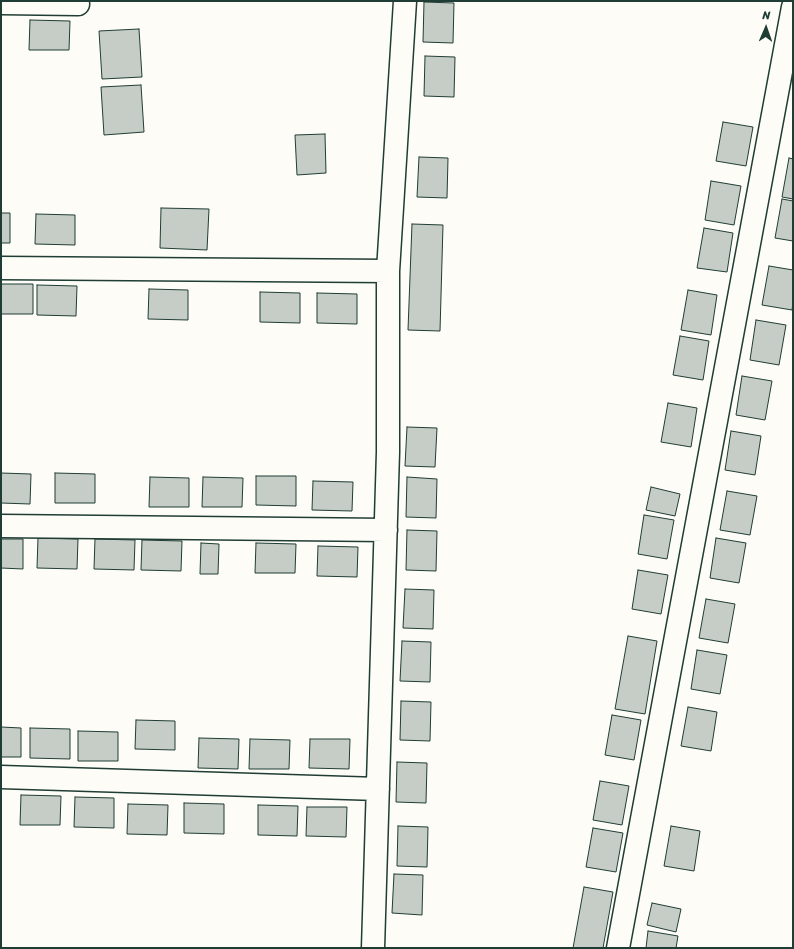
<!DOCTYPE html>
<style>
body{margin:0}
#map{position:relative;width:794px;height:949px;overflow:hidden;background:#fdfcf7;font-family:Sriracha,sans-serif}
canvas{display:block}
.frame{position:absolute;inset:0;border:2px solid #1f3d34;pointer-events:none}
.north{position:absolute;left:746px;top:8px;width:40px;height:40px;-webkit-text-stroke:3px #fdfcf7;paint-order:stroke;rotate:2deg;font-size:11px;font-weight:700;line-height:16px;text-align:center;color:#1f3d34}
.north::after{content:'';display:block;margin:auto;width:14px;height:18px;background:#1f3d34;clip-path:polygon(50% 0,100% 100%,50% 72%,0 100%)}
</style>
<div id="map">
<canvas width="794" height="949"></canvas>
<div class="frame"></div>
<div class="north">N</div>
</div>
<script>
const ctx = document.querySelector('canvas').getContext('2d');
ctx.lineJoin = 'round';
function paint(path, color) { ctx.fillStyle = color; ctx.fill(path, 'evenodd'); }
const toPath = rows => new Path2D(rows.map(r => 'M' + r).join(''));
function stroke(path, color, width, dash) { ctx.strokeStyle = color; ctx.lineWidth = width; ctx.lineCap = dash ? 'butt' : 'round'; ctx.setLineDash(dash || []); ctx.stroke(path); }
const building = toPath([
 [424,2,454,3,453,43,423,42,424,2],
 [30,20,70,21,69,50,29,50,30,20],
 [139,29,142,77,102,79,99,31,139,29],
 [425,56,455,57,454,97,424,96,425,56],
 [141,85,144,132,104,135,101,87,141,85],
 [723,122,753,127,746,166,716,161,723,122],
 [325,134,326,173,297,175,295,135,325,134],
 [419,157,448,158,447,198,417,197,419,157],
 [789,158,793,159,793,199,782,197,789,158],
 [711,181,741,186,734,225,705,220,711,181],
 [782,199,793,201,793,241,775,238,782,199],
 [161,208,209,209,207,250,160,248,161,208],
 [1,213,10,213,10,243,1,243,1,213],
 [36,214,75,215,75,245,35,244,36,214],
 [412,224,443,225,440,331,408,330,412,224],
 [704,228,733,233,727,272,697,268,704,228],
 [769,266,793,270,793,303,792,310,762,305,769,266],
 [1,284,33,284,33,314,1,314,1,284],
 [37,285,77,286,76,316,37,315,37,285],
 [149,289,188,290,188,320,148,319,149,289],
 [688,290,717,295,711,335,681,330,688,290],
 [260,292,300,293,300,323,260,322,260,292],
 [317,293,357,294,357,324,317,323,317,293],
 [756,320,786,325,779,365,750,360,756,320],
 [680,336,709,341,703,380,673,375,680,336],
 [742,376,772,381,765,420,736,415,742,376],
 [668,403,697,408,691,447,661,442,668,403],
 [407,427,437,428,435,467,405,466,407,427],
 [731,431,761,436,755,475,725,470,731,431],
 [1,473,31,474,30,504,1,503,1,473],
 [55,473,95,474,95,503,55,503,55,473],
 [256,476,296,476,296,506,256,505,256,476],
 [150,477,189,478,189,507,149,507,150,477],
 [203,477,243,478,242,507,202,507,203,477],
 [407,477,437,479,436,518,406,517,407,477],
 [313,481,353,482,352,511,312,510,313,481],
 [651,487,680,494,675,516,646,510,651,487],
 [727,491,757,496,750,535,720,530,727,491],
 [644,515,674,520,667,559,638,554,644,515],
 [407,530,437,531,436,571,406,570,407,530],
 [38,538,78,539,77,569,37,568,38,538],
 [716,538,746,543,739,583,710,578,716,538],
 [1,539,23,539,23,569,1,568,1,539],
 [95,539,135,540,134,570,94,569,95,539],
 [142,540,182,541,181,571,141,570,142,540],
 [201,543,219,544,218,574,200,574,201,543],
 [256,543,296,544,295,573,255,573,256,543],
 [318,546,358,547,357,577,317,576,318,546],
 [638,570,668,575,661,614,632,609,638,570],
 [405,589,434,590,433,629,403,628,405,589],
 [706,599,735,604,728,643,699,638,706,599],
 [628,636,657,641,645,714,615,709,628,636],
 [402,641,431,642,430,682,400,681,402,641],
 [697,650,727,655,720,694,691,689,697,650],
 [401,701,431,702,430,741,400,740,401,701],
 [688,707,717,712,711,751,681,746,688,707],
 [612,715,641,720,634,760,605,755,612,715],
 [136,720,175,721,175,750,135,749,136,720],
 [1,727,21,728,21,757,1,757,1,727],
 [30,728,70,729,70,759,30,758,30,728],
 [78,731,118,732,118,761,78,761,78,731],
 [199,738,239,739,238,769,198,768,199,738],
 [250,739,290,740,289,769,249,769,250,739],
 [310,739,350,739,349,769,309,768,310,739],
 [397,762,427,763,426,803,396,802,397,762],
 [600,781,629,786,622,825,593,820,600,781],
 [21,795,61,796,60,825,20,825,21,795],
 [75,797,114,798,114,828,74,827,75,797],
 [184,803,224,804,224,834,184,833,184,803],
 [128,804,168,805,167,835,127,834,128,804],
 [258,805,298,806,297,836,258,835,258,805],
 [307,807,347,807,346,837,306,836,307,807],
 [398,826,428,827,427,867,397,866,398,826],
 [671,826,700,831,694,871,664,866,671,826],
 [593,828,623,833,616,872,586,867,593,828],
 [394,874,423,875,422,915,392,913,394,874],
 [584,887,613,892,603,948,573,948,584,887],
 [652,903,681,909,676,932,647,925,652,903],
 [648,931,678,936,676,948,646,948,648,931]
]);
const minor = toPath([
 [1,3,78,4],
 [1,268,388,271],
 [1,526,386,530],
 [1,777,378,789],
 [373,948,388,452,388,271,405,1],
 [618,948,793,7]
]);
paint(building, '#c6cdc7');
stroke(building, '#1f3d34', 1);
stroke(minor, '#1f3d34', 25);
stroke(minor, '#fdfcf7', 22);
</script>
